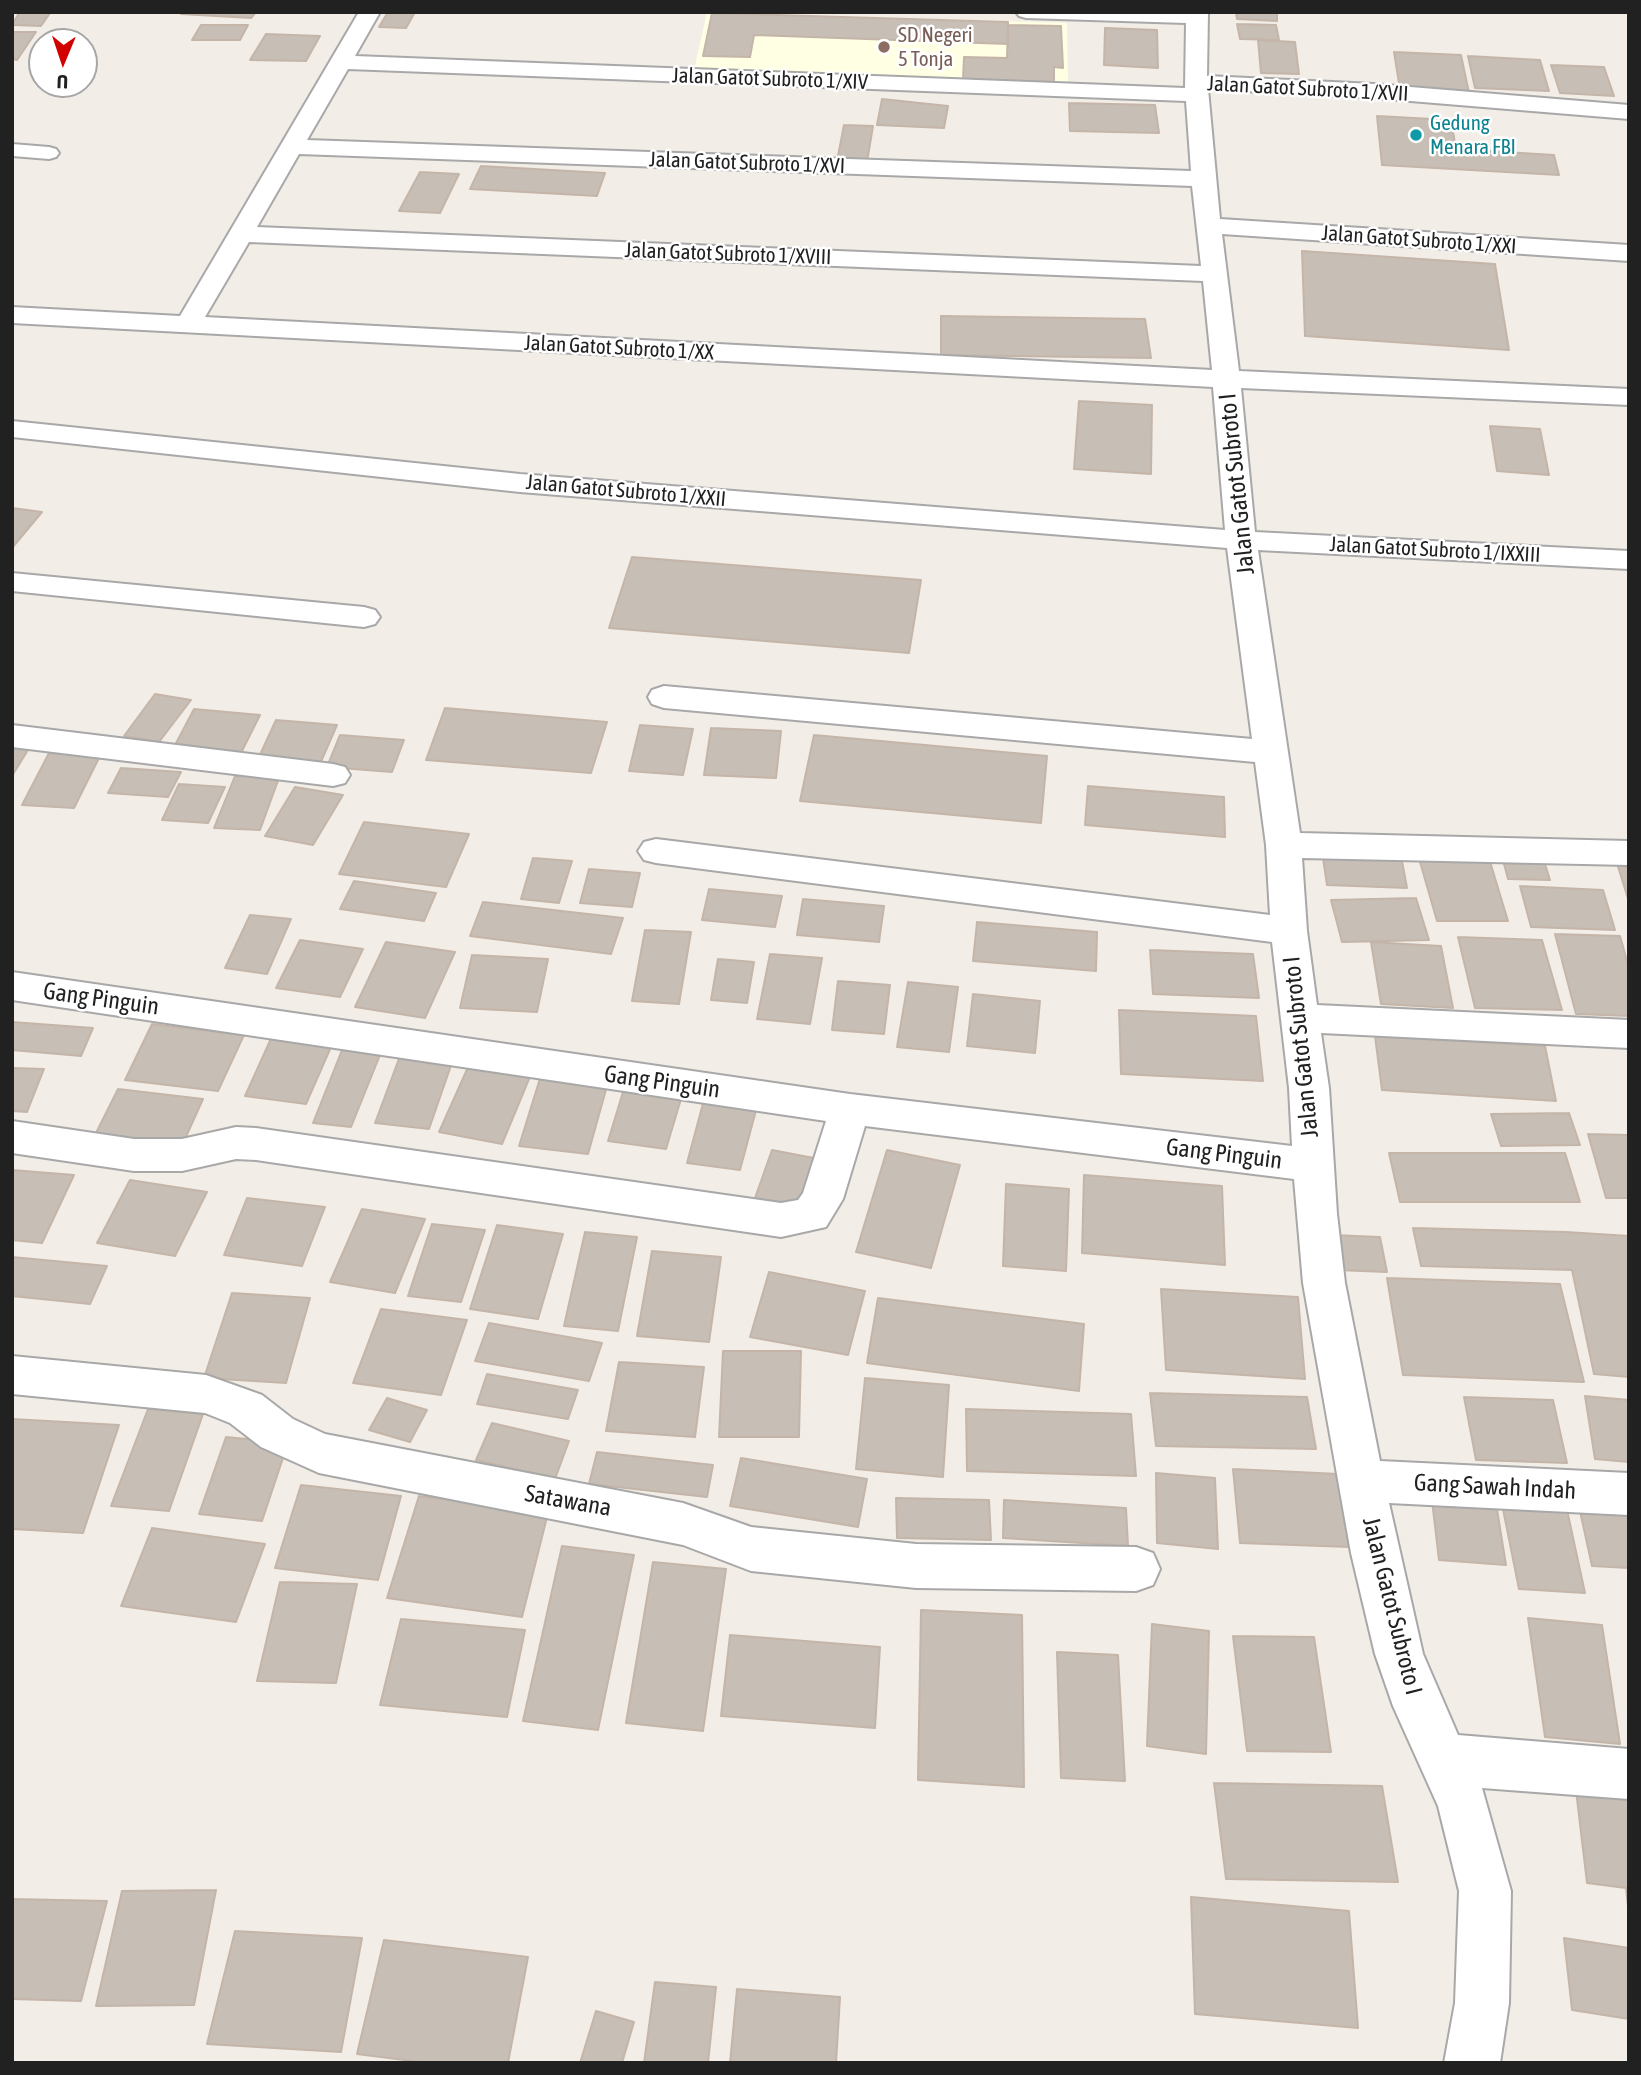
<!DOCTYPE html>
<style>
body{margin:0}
#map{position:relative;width:1641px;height:2075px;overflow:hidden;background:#f2eee7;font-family:"Asap Condensed",sans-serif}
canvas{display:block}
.frame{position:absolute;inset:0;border:14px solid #212121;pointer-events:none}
.north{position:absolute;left:28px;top:28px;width:70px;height:70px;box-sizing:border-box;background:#fff;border:2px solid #a6a6a6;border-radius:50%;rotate:182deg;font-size:19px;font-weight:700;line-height:28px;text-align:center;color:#212121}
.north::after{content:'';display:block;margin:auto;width:24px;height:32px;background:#d20100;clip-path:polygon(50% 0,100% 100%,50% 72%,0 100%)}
</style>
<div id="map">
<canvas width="1641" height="2075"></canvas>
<div class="frame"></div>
<div class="north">U</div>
</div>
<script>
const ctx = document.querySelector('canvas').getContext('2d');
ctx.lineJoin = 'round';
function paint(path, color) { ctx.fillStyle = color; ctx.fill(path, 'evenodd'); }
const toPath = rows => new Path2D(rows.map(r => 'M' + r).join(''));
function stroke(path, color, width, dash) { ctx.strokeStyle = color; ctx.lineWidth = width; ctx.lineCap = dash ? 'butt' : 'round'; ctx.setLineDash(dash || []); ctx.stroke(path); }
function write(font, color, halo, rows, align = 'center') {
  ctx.font = font + ' "Asap Condensed",sans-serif'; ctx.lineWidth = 5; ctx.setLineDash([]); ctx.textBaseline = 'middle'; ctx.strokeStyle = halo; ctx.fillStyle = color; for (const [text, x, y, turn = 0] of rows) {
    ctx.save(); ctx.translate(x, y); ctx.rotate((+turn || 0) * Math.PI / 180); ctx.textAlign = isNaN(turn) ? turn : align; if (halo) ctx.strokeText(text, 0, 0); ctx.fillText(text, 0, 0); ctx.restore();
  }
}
const education = toPath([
 [707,12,1067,23,1068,85,694,70]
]);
const building = toPath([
 [182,12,256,12,251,18,181,14,182,12],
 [388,12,415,12,406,28,379,27,388,12],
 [1236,12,1277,12,1277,21,1237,19,1236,12],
 [19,13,50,13,41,26,12,25,19,13],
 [712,13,1008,22,1008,44,754,35,750,57,703,56,712,13],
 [1237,24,1276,25,1279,40,1240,39,1237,24],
 [201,25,248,25,240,40,192,40,201,25],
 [1008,25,1061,26,1063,68,1054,67,1054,82,963,79,964,57,1007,58,1008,25],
 [1105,28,1157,30,1158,68,1104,65,1105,28],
 [12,32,36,32,17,60,12,59,12,32],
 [266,34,320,36,306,61,250,60,266,34],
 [1258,40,1295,42,1299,74,1261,73,1258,40],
 [1394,52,1461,55,1469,93,1400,89,1394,52],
 [1468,56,1540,60,1549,91,1475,88,1468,56],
 [1551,65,1604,67,1614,96,1560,93,1551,65],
 [882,99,948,106,944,128,877,125,882,99],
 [1069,103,1155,105,1159,133,1070,131,1069,103],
 [1377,116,1451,120,1456,149,1554,155,1559,175,1382,165,1377,116],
 [844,125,873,126,867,162,837,161,844,125],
 [481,166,605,173,597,196,470,189,481,166],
 [420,172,459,174,440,213,399,211,420,172],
 [1302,251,1495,264,1509,350,1305,336,1302,251],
 [941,316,1145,319,1151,358,941,355,941,316],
 [1079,401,1152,405,1151,474,1074,469,1079,401],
 [1490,426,1540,429,1549,475,1497,471,1490,426],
 [12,508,42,512,12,548,12,508],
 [632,557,921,580,909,653,609,628,632,557],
 [155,694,191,700,159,742,124,736,155,694],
 [445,708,607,722,591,773,426,760,445,708],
 [194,709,260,715,241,753,174,747,194,709],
 [276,720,337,725,320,764,258,759,276,720],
 [640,725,693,729,683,775,629,771,640,725],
 [711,728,781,731,776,778,704,775,711,728],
 [340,735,404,740,392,772,327,767,340,735],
 [814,735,1047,756,1041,823,800,801,814,735],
 [12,743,31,745,12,776,12,743],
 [49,753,100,756,74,808,22,805,49,753],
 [121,768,181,772,168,797,108,793,121,768],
 [235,776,279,778,260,830,214,828,235,776],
 [179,784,225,787,208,823,162,820,179,784],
 [1088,786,1224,797,1225,837,1085,825,1088,786],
 [295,787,343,795,313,845,265,836,295,787],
 [364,822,469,834,446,887,339,874,364,822],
 [1418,855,1488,855,1508,921,1437,921,1418,855],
 [1615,857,1629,858,1629,902,1615,857],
 [533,858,572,861,559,903,521,899,533,858],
 [1323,858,1402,861,1407,888,1327,885,1323,858],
 [1503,860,1544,861,1550,880,1508,879,1503,860],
 [589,869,640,873,632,907,580,903,589,869],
 [354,881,436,893,424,921,340,909,354,881],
 [1520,886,1603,890,1615,930,1531,927,1520,886],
 [709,889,782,896,775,927,702,920,709,889],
 [1416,898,1429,940,1342,942,1331,900,1416,898],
 [803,899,884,906,879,942,797,935,803,899],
 [483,902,623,918,611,954,470,936,483,902],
 [250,915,291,919,267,974,225,968,250,915],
 [977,922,1097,932,1096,971,973,961,977,922],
 [645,930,691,932,679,1004,632,1001,645,930],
 [1555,934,1620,936,1629,968,1629,1016,1576,1014,1555,934],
 [1458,937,1542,940,1562,1010,1475,1008,1458,937],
 [300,940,363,949,340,997,276,988,300,940],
 [386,942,455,952,425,1018,355,1007,386,942],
 [1371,942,1441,946,1453,1008,1381,1004,1371,942],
 [1150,950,1253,954,1259,998,1153,994,1150,950],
 [770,954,822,958,810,1024,757,1019,770,954],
 [472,955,548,959,537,1012,460,1008,472,955],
 [718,959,754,962,747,1003,711,1000,718,959],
 [838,981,890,985,884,1034,832,1030,838,981],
 [908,982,958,987,949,1052,897,1047,908,982],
 [973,994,1040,1001,1035,1053,967,1046,973,994],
 [1119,1010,1256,1016,1263,1081,1121,1074,1119,1010],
 [12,1022,93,1028,81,1056,12,1050,12,1022],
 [152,1024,244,1035,218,1091,125,1080,152,1024],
 [274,1032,334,1040,306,1104,245,1096,274,1032],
 [1375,1036,1545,1046,1556,1101,1382,1090,1375,1036],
 [403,1048,455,1054,429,1129,375,1123,403,1048],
 [342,1050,380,1055,351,1127,313,1123,342,1050],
 [473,1056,534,1067,502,1144,439,1132,473,1056],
 [12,1068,44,1069,27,1112,12,1111,12,1068],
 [542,1072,609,1079,588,1154,519,1146,542,1072],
 [118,1089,203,1099,180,1150,93,1139,118,1089],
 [623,1092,681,1099,666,1149,608,1141,623,1092],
 [705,1096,758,1103,740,1170,687,1163,705,1096],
 [1569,1113,1580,1145,1501,1146,1491,1114,1569,1113],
 [1588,1134,1629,1135,1629,1198,1606,1198,1588,1134],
 [772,1150,819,1159,803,1208,755,1198,772,1150],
 [887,1150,960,1165,931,1268,856,1252,887,1150],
 [1389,1153,1565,1153,1580,1202,1400,1202,1389,1153],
 [12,1170,74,1175,42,1243,12,1240,12,1170],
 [1084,1175,1222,1186,1225,1265,1082,1253,1084,1175],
 [130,1180,207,1192,175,1256,97,1243,130,1180],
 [1006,1184,1069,1189,1066,1271,1003,1266,1006,1184],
 [247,1198,325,1207,302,1266,224,1255,247,1198],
 [362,1209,425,1219,395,1293,330,1282,362,1209],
 [432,1224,485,1230,461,1302,408,1296,432,1224],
 [497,1225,563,1234,538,1319,470,1309,497,1225],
 [1413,1228,1566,1232,1629,1236,1629,1377,1594,1374,1572,1270,1421,1266,1413,1228],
 [585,1232,637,1237,618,1331,564,1326,585,1232],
 [1332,1235,1380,1237,1387,1272,1337,1270,1332,1235],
 [652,1251,721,1257,709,1342,637,1336,652,1251],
 [12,1257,107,1266,90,1304,12,1296,12,1257],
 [769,1272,865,1291,848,1355,750,1337,769,1272],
 [1387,1278,1560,1284,1584,1382,1403,1375,1387,1278],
 [1161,1289,1298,1297,1305,1379,1166,1370,1161,1289],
 [232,1293,310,1298,286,1383,204,1378,232,1293],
 [878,1298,1084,1324,1079,1391,867,1363,878,1298],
 [381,1309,467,1320,441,1395,353,1383,381,1309],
 [489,1323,602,1343,589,1381,475,1361,489,1323],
 [723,1351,801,1351,799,1437,719,1437,723,1351],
 [619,1362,704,1367,695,1437,606,1431,619,1362],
 [487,1374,578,1390,568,1419,477,1404,487,1374],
 [865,1378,949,1385,943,1477,856,1469,865,1378],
 [1150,1393,1307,1397,1316,1449,1156,1446,1150,1393],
 [1585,1396,1629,1400,1629,1462,1595,1459,1585,1396],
 [1464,1397,1553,1400,1567,1463,1476,1460,1464,1397],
 [387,1398,427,1410,410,1442,369,1430,387,1398],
 [148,1409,203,1414,169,1511,111,1506,148,1409],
 [966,1409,1131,1414,1136,1476,967,1471,966,1409],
 [12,1419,119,1425,83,1533,12,1529,12,1419],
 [492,1423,569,1441,555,1479,476,1460,492,1423],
 [226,1437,288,1443,262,1521,199,1514,226,1437],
 [597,1452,713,1465,707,1497,589,1484,597,1452],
 [741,1458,867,1479,858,1527,730,1506,741,1458],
 [1233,1469,1339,1474,1349,1547,1240,1543,1233,1469],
 [1156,1473,1215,1478,1218,1549,1157,1543,1156,1473],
 [301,1485,401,1496,378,1580,275,1568,301,1485],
 [1431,1492,1495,1497,1506,1565,1439,1560,1431,1492],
 [1500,1494,1564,1496,1585,1593,1519,1589,1500,1494],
 [419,1496,548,1513,522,1617,387,1598,419,1496],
 [896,1498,989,1500,991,1540,897,1538,896,1498],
 [1004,1500,1126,1508,1128,1546,1003,1538,1004,1500],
 [1578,1502,1629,1505,1629,1568,1592,1566,1578,1502],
 [152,1528,265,1544,236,1622,121,1606,152,1528],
 [562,1546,634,1555,598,1730,523,1721,562,1546],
 [653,1562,726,1569,703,1731,626,1723,653,1562],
 [280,1582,357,1584,336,1683,257,1681,280,1582],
 [921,1610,1022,1615,1024,1787,918,1780,921,1610],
 [1528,1618,1602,1625,1620,1744,1545,1737,1528,1618],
 [401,1619,525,1630,507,1717,380,1705,401,1619],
 [1152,1624,1209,1631,1206,1754,1147,1746,1152,1624],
 [730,1635,880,1647,875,1728,721,1716,730,1635],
 [1233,1636,1314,1637,1331,1752,1247,1751,1233,1636],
 [1057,1652,1118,1655,1125,1781,1061,1778,1057,1652],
 [1575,1782,1629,1789,1629,1916,1626,1888,1587,1883,1575,1782],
 [1214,1783,1382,1786,1398,1882,1226,1879,1214,1783],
 [216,1890,194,2005,96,2006,122,1891,216,1890],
 [1191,1897,1349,1911,1358,2028,1195,2014,1191,1897],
 [12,1899,107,1901,81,2001,12,1999,12,1899],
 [235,1931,362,1938,341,2052,207,2044,235,1931],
 [1564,1938,1629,1948,1629,2019,1572,2010,1564,1938],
 [384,1940,528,1957,508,2063,428,2063,357,2054,384,1940],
 [655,1982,716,1987,708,2063,644,2063,655,1982],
 [737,1989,840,1997,836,2063,730,2063,737,1989],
 [596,2011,634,2022,622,2063,580,2063,596,2011]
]);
const lane = toPath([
 [12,144,49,147,56,149,59,153,56,157,49,159,12,156,12,144]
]);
const street = toPath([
 [359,12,380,12,355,56,1185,88,1186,23,1026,18,1019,16,1016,12,1208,12,1207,76,1374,84,1629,105,1629,119,1374,98,1208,89,1220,219,1629,245,1629,261,1222,234,1239,371,1629,389,1629,405,1241,388,1255,532,1629,551,1629,569,1258,550,1300,833,1629,841,1629,865,1302,858,1307,931,1317,1005,1629,1020,1629,1048,1321,1033,1329,1088,1337,1214,1345,1283,1380,1461,1629,1473,1629,1515,1389,1503,1423,1654,1458,1735,1629,1749,1629,1799,1482,1788,1511,1891,1509,2003,1500,2063,1444,2063,1455,2003,1459,1891,1438,1806,1393,1706,1375,1654,1351,1553,1303,1283,1294,1179,865,1126,843,1199,826,1227,781,1237,256,1160,236,1159,182,1171,134,1171,12,1153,12,1121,134,1139,182,1139,236,1127,256,1128,781,1203,798,1200,803,1193,826,1121,12,1000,12,972,850,1094,1292,1146,1289,1088,1272,942,656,863,644,860,638,851,644,842,656,839,1270,915,1266,845,1255,762,664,708,652,704,648,697,652,690,664,686,1252,739,1227,548,520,492,12,437,12,421,520,474,1225,530,1213,387,12,323,12,307,180,316,359,12],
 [348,69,1186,101,1191,171,307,140,348,69],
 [299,154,1192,186,1201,266,257,227,299,154],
 [249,242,1203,281,1212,370,205,317,249,242],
 [12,573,364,607,375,610,380,617,375,624,364,627,12,591,12,573],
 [12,725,333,764,345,767,350,775,345,783,333,786,12,747,12,725],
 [12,1356,206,1375,262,1395,293,1419,325,1434,683,1503,751,1527,916,1544,1136,1547,1153,1553,1160,1569,1153,1585,1136,1591,916,1588,751,1571,683,1545,319,1473,261,1447,230,1423,205,1413,12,1394,12,1356]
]);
const markers = [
 [884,47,7,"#8d6e63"],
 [1416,135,7,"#0f9aa8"]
];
const farEducationnames = [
 ["SD Negeri",898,35],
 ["5 Tonja",898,59]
];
const farStreetnames = [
 ["Jalan Gatot Subroto 1/XIV",770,79,2],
 ["Jalan Gatot Subroto 1/XVII",1308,89,3],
 ["Jalan Gatot Subroto 1/XVI",747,163,2],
 ["Jalan Gatot Subroto 1/XXI",1419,240,4],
 ["Jalan Gatot Subroto 1/XVIII",728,254,2],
 ["Jalan Gatot Subroto 1/XX",619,348,3],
 ["Jalan Gatot Subroto 1/XXII",626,491,5],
 ["Jalan Gatot Subroto 1/IXXIII",1435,550,3]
];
const farCulturenames = [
 ["Gedung",1430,123],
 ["Menara FBI",1430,147]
];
const streetNames = [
 ["Jalan Gatot Subroto I",1237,484,-96],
 ["Gang Pinguin",101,999,8],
 ["Jalan Gatot Subroto I",1301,1047,-96],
 ["Gang Pinguin",662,1082,8],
 ["Gang Pinguin",1224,1154,7],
 ["Gang Sawah Indah",1495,1487,3],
 ["Satawana",568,1501,10],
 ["Jalan Gatot Subroto I",1392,1606,76]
];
paint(education, '#ffffe3');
paint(building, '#c7beb6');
stroke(building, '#c4b5a8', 2);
stroke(lane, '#a8a8a8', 4);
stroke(street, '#a8a8a8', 4);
paint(lane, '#fff');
paint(street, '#fff');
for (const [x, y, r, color] of markers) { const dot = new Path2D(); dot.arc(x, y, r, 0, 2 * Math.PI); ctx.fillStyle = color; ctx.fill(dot); stroke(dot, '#fff', 2.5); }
write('21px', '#785e54', '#fff', farEducationnames, 'left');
write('21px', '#212121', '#fff', farStreetnames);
write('21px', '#0d838f', '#fff', farCulturenames, 'left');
write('24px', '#212121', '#fff', streetNames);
</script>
